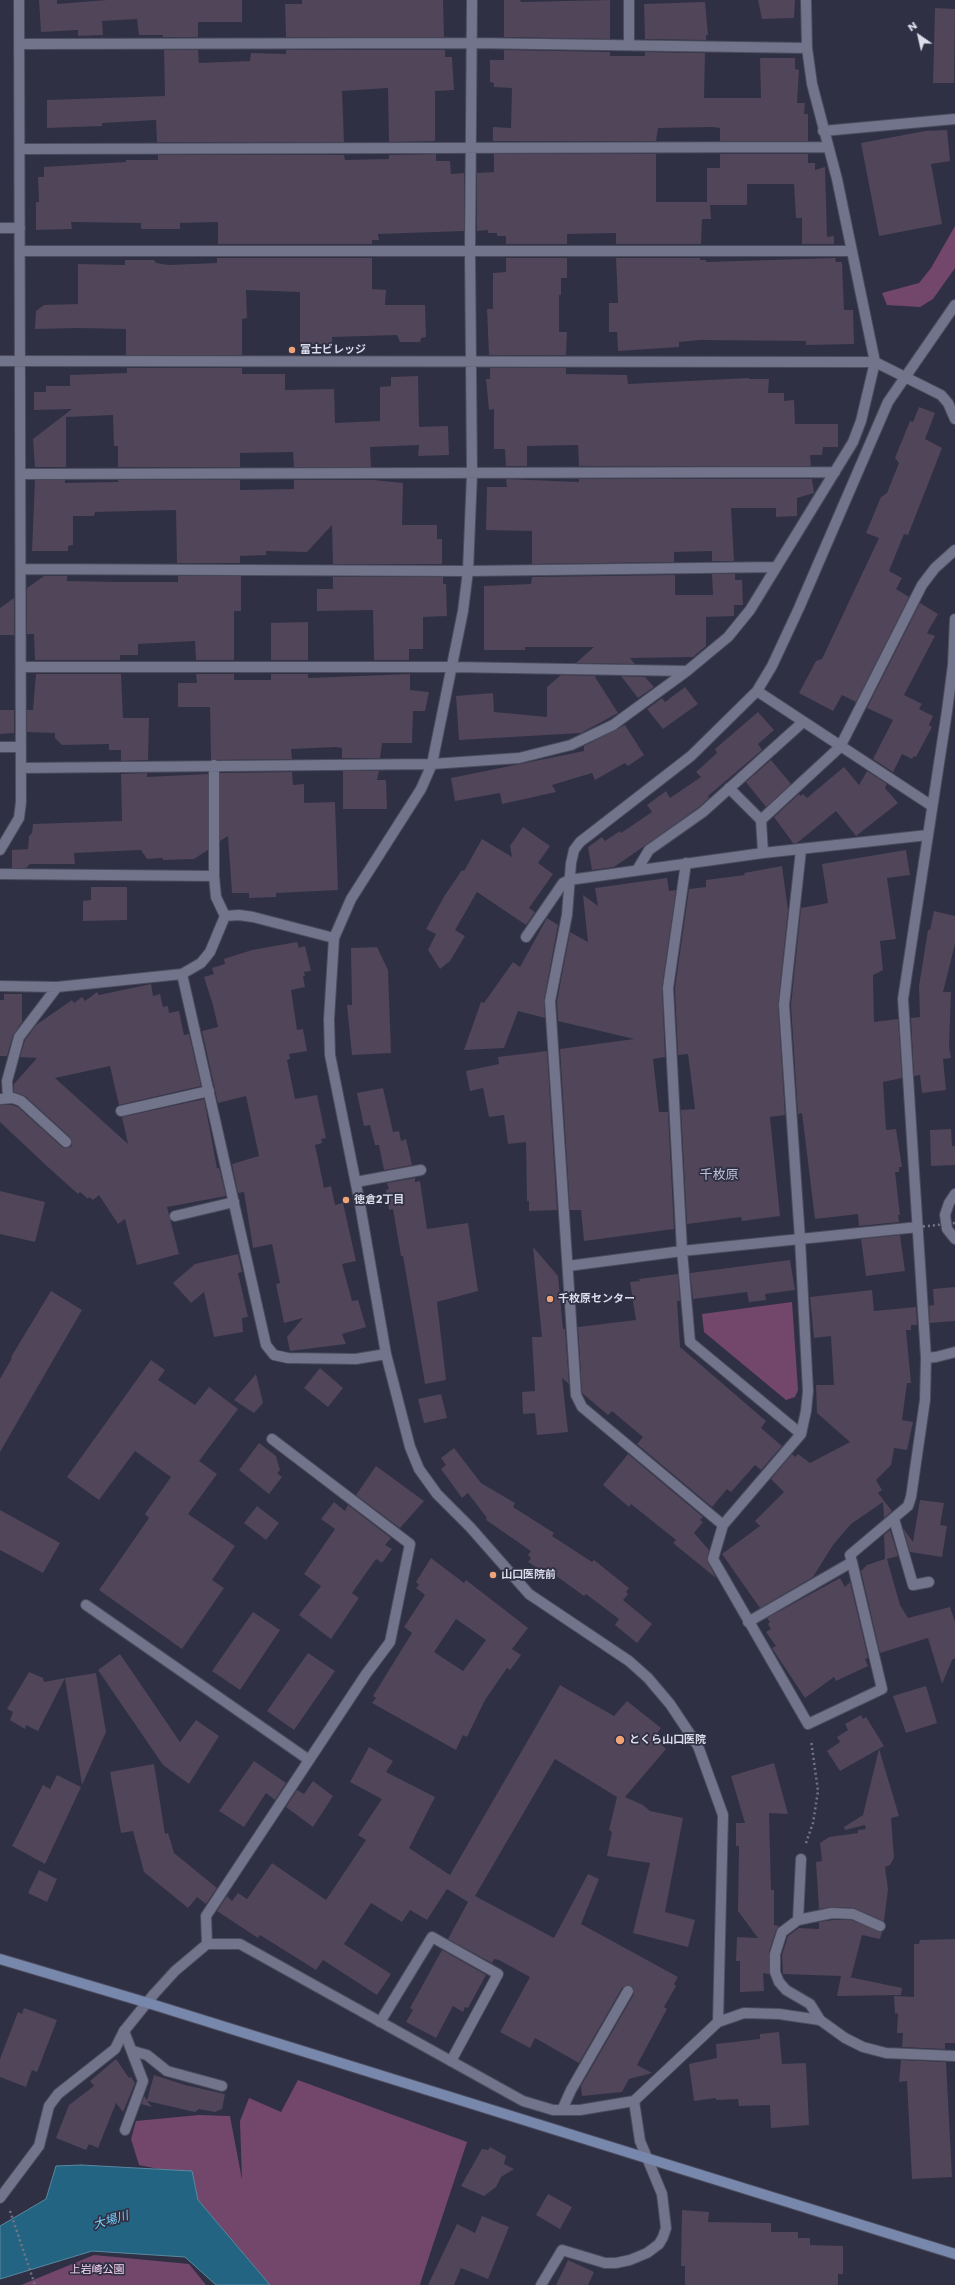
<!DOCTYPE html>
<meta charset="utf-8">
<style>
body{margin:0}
#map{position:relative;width:955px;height:2285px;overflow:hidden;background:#2f3044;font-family:Poppins,sans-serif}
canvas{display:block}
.north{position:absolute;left:899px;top:16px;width:40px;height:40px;-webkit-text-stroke:3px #2f3044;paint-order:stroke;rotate:326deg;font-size:11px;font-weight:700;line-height:16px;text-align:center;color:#dcddea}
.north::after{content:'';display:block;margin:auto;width:14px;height:18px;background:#dcddea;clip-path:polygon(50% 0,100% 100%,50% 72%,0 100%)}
</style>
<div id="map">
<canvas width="955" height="2285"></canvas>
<div class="north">N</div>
</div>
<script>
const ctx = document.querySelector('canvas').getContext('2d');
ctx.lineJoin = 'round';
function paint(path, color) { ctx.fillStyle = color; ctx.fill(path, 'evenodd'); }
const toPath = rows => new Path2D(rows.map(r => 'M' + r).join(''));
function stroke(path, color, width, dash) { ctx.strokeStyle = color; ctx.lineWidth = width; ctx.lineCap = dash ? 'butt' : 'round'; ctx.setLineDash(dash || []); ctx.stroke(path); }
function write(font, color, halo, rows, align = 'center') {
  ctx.font = font + ' Poppins,"Noto Sans JP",sans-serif'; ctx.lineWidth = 3.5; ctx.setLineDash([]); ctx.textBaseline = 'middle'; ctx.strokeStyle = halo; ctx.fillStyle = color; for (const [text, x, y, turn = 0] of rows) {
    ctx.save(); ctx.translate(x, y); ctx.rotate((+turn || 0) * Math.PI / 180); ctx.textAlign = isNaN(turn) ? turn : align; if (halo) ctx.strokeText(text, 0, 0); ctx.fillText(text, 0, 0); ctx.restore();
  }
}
const green = toPath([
 [955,226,955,268,933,299,920,307,887,305,882,293,919,283,931,268],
 [792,1302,798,1390,795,1397,786,1400,704,1332,702,1314],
 [298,2080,467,2142,420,2284,421,2285,270,2285,198,2200,193,2176,139,2165,131,2139,136,2121,199,2115,230,2116,242,2180,240,2121,249,2098,281,2112],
 [94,2255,189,2264,206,2285,21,2285]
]);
const water = toPath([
 [81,2165,192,2171,198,2200,270,2285,216,2285,185,2257,92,2251,0,2279,0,2226,46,2199,56,2166,81,2165]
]);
const building = toPath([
 [39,0,57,0,57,4,107,0,242,0,242,22,198,22,198,37,163,37,163,35,139,35,137,19,102,21,103,35,78,36,78,30,41,32],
 [302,0,443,0,444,37,286,37,285,4,302,4],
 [504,0,520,0,521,2,610,0,610,39,504,37],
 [758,0,795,0,794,18,762,19],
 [705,2,708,35,706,35,706,40,645,39,644,4],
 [935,8,955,9,954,83,933,83],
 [164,50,198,50,199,63,250,61,251,53,286,54,286,50,445,50,445,57,452,57,454,90,435,91,435,141,389,142,388,88,342,91,344,142,157,142,156,120,102,123,102,126,47,128,47,100,165,96],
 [504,50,610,52,610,56,645,56,645,52,705,53,704,98,761,98,760,58,795,58,795,69,799,70,797,103,805,103,804,114,808,114,808,141,720,141,720,128,712,127,658,128,656,141,493,141,493,127,511,128,512,88,494,87,494,83,490,82,490,60,504,60],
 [947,130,950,161,931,164,942,224,879,236,861,143,925,131],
 [436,154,436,161,450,161,451,174,464,173,464,231,378,234,379,240,372,240,372,244,218,244,218,222,180,223,180,229,141,229,141,223,71,222,72,229,36,230,36,202,39,202,38,177,44,177,44,167,126,162,126,160,158,160,158,155,344,155,345,160,389,159,389,155],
 [494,154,656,154,656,202,707,202,707,168,720,168,720,154,808,154,808,163,815,163,815,170,825,167,827,237,834,236,834,244,802,244,802,218,796,218,794,184,747,184,747,205,710,205,711,219,702,219,701,244,616,244,616,233,567,234,567,244,506,244,506,236,497,236,497,233,488,233,488,230,477,231,477,173,494,172],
 [217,258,372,258,372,289,386,290,385,305,425,305,426,337,421,338,420,342,400,342,397,335,332,337,332,344,300,344,300,292,246,290,247,318,242,319,242,355,126,355,126,329,77,328,35,329,36,311,44,305,78,304,78,264,125,265,125,260,154,260,156,263,169,265,217,263],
 [506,258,567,258,567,278,561,278,561,295,559,295,559,332,567,332,566,355,489,355,487,309,493,309,493,273,506,272],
 [616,258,700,258,700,260,706,260,706,262,835,258,836,262,842,262,844,310,853,310,854,344,806,345,806,341,700,340,679,342,679,347,618,351,617,332,609,332,609,303,618,303],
 [127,368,242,368,242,374,285,374,285,390,334,389,335,423,380,421,380,387,391,386,391,377,418,376,419,427,448,426,449,455,418,456,419,445,370,447,371,467,294,467,293,452,240,453,240,467,118,467,118,446,114,446,113,415,66,417,66,467,35,467,33,439,72,409,34,410,34,392,46,392,46,386,70,386,70,375,127,373],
 [490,368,566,368,566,374,627,375,628,384,749,378,749,379,769,379,768,393,784,393,784,401,794,400,795,424,838,424,838,447,823,447,822,455,810,455,811,466,579,466,578,445,527,446,527,466,506,466,505,449,494,449,494,409,489,410,486,379,490,379],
 [919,407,935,413,925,439,942,448,908,535,904,534,889,571,902,578,896,589,909,597,856,702,842,695,833,711,799,693,816,661,822,659,879,538,866,533,881,497,887,493,899,463,895,458,910,421,913,422],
 [506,479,579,482,579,479,812,479,814,493,797,498,797,516,776,517,776,508,731,508,734,561,712,561,712,551,674,552,674,562,532,564,532,531,486,530,487,487,507,487],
 [35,480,65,480,65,483,118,482,118,480,240,480,240,490,294,489,294,480,374,480,403,483,402,525,437,525,437,539,442,539,442,564,333,564,332,525,307,552,266,551,266,555,240,556,240,563,177,563,176,510,95,512,94,516,73,516,73,545,68,546,68,551,32,551],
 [712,574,735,574,735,580,742,580,743,605,734,605,734,616,706,617,706,646,693,657,630,658,635,664,576,663,594,647,525,647,525,650,484,650,484,586,531,584,532,577,675,575,675,595,713,595],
 [44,576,67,576,67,581,117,582,178,582,178,576,241,576,241,611,234,611,234,660,196,660,195,641,138,644,138,655,120,655,120,660,35,660,34,634,27,634,27,588],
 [333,577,443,577,443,584,446,584,447,616,423,617,423,649,409,649,409,660,374,660,373,610,317,611,317,589,333,589],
 [14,598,14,635,0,635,0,608],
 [920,603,938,614,927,633,935,636,904,695,922,704,919,709,933,716,929,725,932,727,916,757,914,756,912,759,902,754,893,772,873,759,893,720,867,708],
 [308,622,308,660,271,660,271,623],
 [36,674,121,674,123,718,149,718,148,760,121,761,121,750,109,750,109,744,62,745,55,738,55,733,27,732,27,710,33,710],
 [196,674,234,674,234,680,271,680,271,674,308,674,308,678,410,674,410,690,429,692,425,711,413,711,412,743,382,743,380,758,342,758,342,748,336,747,291,749,292,759,211,760,210,707,178,707,178,683,197,683],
 [561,675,597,676,595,677,618,713,581,733,459,740,456,696,493,693,494,712,547,717,547,687],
 [621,676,645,677,654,687,638,698],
 [685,687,698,704,663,729,647,709,662,698,665,702],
 [0,710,14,710,14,733,0,734],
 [758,712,774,730,758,744,762,750,708,796,709,798,699,807,643,847,614,867,592,870,588,847,602,837,605,841,620,831,621,833,652,812,647,805,666,791,670,798,701,777,696,772,717,753,715,749],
 [625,725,644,755,628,766,625,763,595,780,592,773,552,785,556,792,502,804,500,793,455,801,451,778,584,751,584,746],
 [771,760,791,784,766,807,746,782],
 [844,767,859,785,867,771,887,784,885,788,898,803,856,836,836,811,797,843,793,843,774,817,799,794,801,796,803,794,807,798],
 [343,771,379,771,377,780,386,780,387,809,343,809],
 [292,772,293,785,304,784,304,803,335,802,338,890,276,893,276,897,249,898,249,893,232,893,228,836,220,841,220,773],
 [147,773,147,777,208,774,208,850,194,859,163,860,163,858,147,859,141,850,74,853,75,864,30,864,26,868,12,868,12,850,28,849,29,836,32,833,33,824,122,821,121,774],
 [523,827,550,846,538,863,553,874,529,908,535,912,526,925,477,892,455,930,465,936,450,961,440,969,428,950,436,934,426,929,445,895,462,870,464,871,482,839,512,857,510,846],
 [906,850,910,875,887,878,896,939,880,941,883,970,873,975,874,1022,898,1019,902,1078,883,1082,886,1130,896,1129,902,1167,899,1167,899,1172,895,1172,900,1215,898,1215,899,1222,859,1226,858,1214,815,1219,802,1113,798,1114,791,1005,801,908,828,903,822,864],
 [782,866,788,910,778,1005,785,1115,770,1117,780,1216,742,1221,741,1217,687,1224,681,1110,695,1109,688,1054,678,1055,675,988,689,889,706,887,706,880,745,875,744,873],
 [667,878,669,891,676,890,662,987,665,1057,653,1059,659,1112,668,1112,674,1229,584,1241,581,1210,570,1210,560,1049,634,1039,558,1021,557,1001,570,932,588,942,583,895,598,906,595,888],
 [91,887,127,887,127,920,83,921,83,901,91,900],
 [934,911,955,916,955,944,943,992,951,992,949,1046,951,1058,943,1059,946,1090,922,1093,920,1075,914,1076,911,1018,920,1017,919,986,928,930,930,930],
 [547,918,558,925,544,1000,545,1018,518,1011,504,1048,464,1050,481,1002,484,1003,513,962,520,967],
 [297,942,299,948,305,946,311,971,304,972,305,976,303,976,305,987,291,990,297,1030,303,1029,307,1051,289,1054,290,1059,287,1060,295,1099,317,1095,326,1138,321,1139,322,1143,315,1145,324,1188,331,1186,335,1205,343,1203,356,1261,342,1264,352,1301,358,1300,366,1327,342,1334,346,1344,290,1351,287,1337,303,1318,284,1323,276,1284,280,1283,272,1244,253,1248,244,1192,238,1193,232,1164,259,1156,246,1096,218,1103,202,1031,218,1027,213,1005,204,977,214,974,212,968,225,964,224,959,252,950],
 [377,947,388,970,391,1053,352,1055,347,1005,352,1005,351,948],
 [151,984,153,996,160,994,163,1007,168,1006,169,1013,179,1011,184,1035,189,1034,201,1086,119,1105,110,1066,55,1078,128,1144,122,1117,204,1099,217,1168,219,1168,226,1196,167,1207,179,1254,137,1265,125,1219,118,1224,99,1195,93,1200,89,1197,88,1199,80,1192,78,1194,49,1168,0,1122,0,1105,12,1105,18,1107,62,1147,65,1148,71,1147,72,1143,70,1137,25,1096,14,1092,14,1084,37,1058,20,1057,25,1040,36,1025,72,1000,74,1003,82,997,85,1001,97,992,99,995],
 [4,994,22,994,22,1022,13,1035,7,1056,0,1056,0,1000,4,1000],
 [547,1051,557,1210,529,1211,529,1201,527,1201,526,1142,508,1144,504,1115,489,1117,483,1088,470,1091,466,1071,499,1064,498,1057],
 [383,1088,393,1132,399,1131,401,1141,406,1139,412,1165,384,1170,379,1145,375,1145,370,1125,364,1126,357,1093],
 [951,1129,952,1146,955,1146,955,1165,931,1166,930,1130],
 [415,1178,415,1182,420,1181,427,1229,468,1223,478,1291,437,1302,446,1380,425,1384,403,1256,401,1256,393,1209,389,1210,386,1190,389,1189,387,1183],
 [0,1191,45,1202,35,1242,0,1234],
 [900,1235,905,1271,866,1276,861,1239],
 [533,1247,558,1276,563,1329,565,1329,569,1384,562,1378,568,1432,537,1435,535,1413,523,1414,522,1392,535,1391,532,1337,542,1337],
 [238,1254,242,1272,238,1273,248,1317,242,1318,243,1332,214,1337,204,1292,191,1303,173,1283,195,1264],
 [790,1260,795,1290,765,1294,766,1300,749,1302,747,1292,693,1299,690,1273],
 [678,1274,680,1301,677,1301,680,1347,766,1421,761,1428,782,1446,761,1470,755,1465,731,1492,727,1489,712,1507,637,1444,643,1437,612,1411,608,1415,582,1393,578,1327,636,1320,630,1282,640,1281,639,1279],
 [955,1287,955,1321,930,1323,929,1306,934,1305,933,1289],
 [872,1290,874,1311,916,1307,917,1325,911,1325,911,1330,906,1330,911,1383,907,1383,902,1420,913,1422,907,1450,894,1448,891,1465,876,1480,882,1490,878,1493,892,1511,884,1518,883,1502,851,1524,833,1545,813,1577,760,1608,722,1554,760,1526,755,1521,784,1492,771,1479,792,1454,795,1457,798,1454,810,1463,850,1442,817,1413,816,1385,834,1385,831,1336,814,1338,810,1297],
 [51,1291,82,1310,0,1452,0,1379,12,1358,11,1357],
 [151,1360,165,1370,158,1380,195,1405,209,1387,238,1409,199,1461,217,1474,188,1514,235,1546,212,1580,224,1588,182,1649,99,1590,149,1518,145,1514,171,1477,135,1451,99,1500,67,1477],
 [320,1368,343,1388,328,1407,304,1388],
 [256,1374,263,1403,254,1413,234,1400],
 [441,1394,447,1418,424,1423,418,1399],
 [259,1443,276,1456,280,1470,277,1473,282,1477,269,1494,239,1470],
 [454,1448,481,1483,515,1503,513,1507,554,1533,552,1536,592,1562,594,1560,629,1588,626,1592,628,1594,623,1600,652,1624,637,1643,615,1625,619,1619,586,1594,584,1596,548,1570,545,1573,528,1562,531,1558,528,1555,531,1551,486,1520,487,1518,468,1493,462,1498,441,1469,446,1465,441,1458],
 [628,1454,703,1517,700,1520,703,1522,694,1533,709,1550,707,1560,716,1578,673,1543,676,1540,631,1504,629,1507,603,1485],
 [376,1466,424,1501,400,1528,356,1495],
 [920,1500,944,1503,940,1525,947,1526,942,1557,910,1552,903,1528,913,1542],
 [334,1502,345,1511,348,1505,391,1538,385,1545,392,1549,382,1563,376,1559,352,1593,359,1598,331,1639,299,1615,321,1586,304,1574,335,1529,321,1519],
 [257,1506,279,1523,266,1540,244,1523],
 [0,1510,60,1543,43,1573,0,1550],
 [890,1530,898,1556,887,1559,900,1605,908,1618,950,1607,955,1622,955,1658,952,1660,942,1684,928,1638,880,1653,861,1571,867,1565,885,1559,884,1535],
 [431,1558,464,1583,466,1580,528,1628,512,1649,521,1655,510,1670,507,1668,485,1700,467,1737,463,1735,456,1750,372,1703,376,1698,373,1696,412,1633,404,1627,425,1595,416,1588,419,1585,416,1582],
 [456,1619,486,1640,463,1671,434,1652],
 [840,1578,845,1587,850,1582,868,1658,865,1659,868,1666,836,1681,834,1677,805,1698,772,1648,776,1646,766,1632,771,1629,768,1624,770,1622,767,1618],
 [253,1612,280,1630,240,1690,212,1671],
 [308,1653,335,1671,294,1730,267,1711],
 [120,1654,180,1742,196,1720,219,1736,189,1784,163,1765,98,1670],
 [29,1672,43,1678,44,1682,65,1678,38,1731,26,1725,25,1729,10,1720,13,1712,7,1709],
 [96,1673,106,1732,82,1785,65,1678],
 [560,1685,614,1716,627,1701,661,1728,654,1737,666,1749,625,1797,643,1805,650,1811,683,1818,665,1912,695,1920,688,1947,633,1933,650,1863,607,1856,612,1832,609,1830,617,1797,555,1759,475,1896,554,1938,588,1874,599,1879,581,1924,678,1977,674,1984,676,1986,664,2007,667,2009,637,2065,652,2073,629,2079,622,2092,582,2096,581,2086,634,1994,633,1987,628,1985,622,1988,579,2063,535,2038,530,2048,500,2032,530,1977,499,1960,494,1959,492,1963,448,1939,468,1902,447,1889,427,1920,410,1910,402,1922,371,1903,344,1944,391,1974,377,1995,323,1960,316,1970,260,1935,258,1938,217,1911,227,1896,232,1901,238,1893,247,1899,272,1863,326,1900,366,1840,358,1835,382,1799,350,1782,369,1747,393,1761,386,1772,435,1797,409,1848,450,1875],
 [926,1686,937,1723,906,1733,893,1696],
 [861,1715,863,1719,866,1717,884,1746,840,1771,827,1751,840,1742,837,1737,848,1730,845,1724],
 [879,1749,899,1816,891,1818,894,1858,890,1865,885,1867,888,1889,884,1921,854,1908,832,1907,819,1909,816,1862,822,1861,820,1843,829,1837,858,1833,858,1830,866,1829,865,1825,845,1830,844,1827,863,1815],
 [254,1761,286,1783,275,1800,266,1793,244,1827,219,1811],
 [774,1763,788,1814,769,1813,771,1890,774,1890,774,1925,779,1926,776,1930,769,1952,769,1974,763,1973,764,1991,740,1992,740,1961,736,1961,737,1937,758,1938,738,1911,739,1846,736,1846,736,1823,745,1823,731,1776],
 [154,1764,165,1834,168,1833,174,1853,217,1888,206,1904,197,1897,188,1908,144,1872,133,1831,121,1833,110,1772],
 [57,1775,81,1787,45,1864,12,1846,43,1785,50,1789],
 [313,1781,333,1796,313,1827,286,1807,297,1790,304,1794],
 [39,1870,57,1879,47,1902,28,1893],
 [833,1920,851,1920,882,1932,880,1939,862,1935,851,1977,849,1977,902,1988,901,1995,837,1996,841,1976,783,1974,782,1955,788,1936,799,1928,819,1929,819,1922],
 [955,1939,955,2043,945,2043,945,2049,902,2047,903,2033,897,2033,898,2014,895,2013,894,1996,914,1997,914,1944,919,1944,920,1940],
 [442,1950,486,1975,468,2008,465,2007,463,2012,453,2006,436,2038,406,2022,413,2010,410,2008],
 [24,2008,57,2020,37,2072,32,2070,26,2087,0,2077,0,2059,18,2012,22,2014],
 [779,2032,782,2064,806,2063,809,2125,771,2128,770,2105,739,2106,738,2099,716,2100,716,2098,694,2101,689,2064,717,2058,716,2044,760,2039,760,2034],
 [116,2059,129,2078,131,2077,135,2083,123,2112,116,2103,98,2148,89,2144,86,2150,56,2138,69,2105,94,2086,90,2081],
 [901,2060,946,2062,952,2177,912,2179,907,2081,899,2082],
 [154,2075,185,2085,225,2094,222,2109,215,2112,199,2109,195,2112,147,2101,152,2107,141,2104,144,2096,147,2100],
 [490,2147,506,2156,504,2164,514,2169,501,2177,496,2187,484,2196,461,2186,482,2149,488,2150],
 [548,2194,572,2207,560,2229,536,2215],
 [682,2210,709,2212,708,2222,771,2223,771,2232,798,2232,798,2238,810,2238,810,2245,843,2246,843,2274,838,2274,838,2285,685,2285,685,2266,681,2266],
 [482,2216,509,2227,488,2279,461,2268,454,2285,428,2285,457,2224,475,2233],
 [568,2260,594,2272,588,2285,556,2285]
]);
const path = toPath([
 [806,1843,813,1823,818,1791,811,1740],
 [10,2211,35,2285]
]);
const lane = toPath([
 [729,788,761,820],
 [637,870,649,850,703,812,803,722],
 [526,937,563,883,569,880],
 [121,1111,209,1091],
 [356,1182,421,1170],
 [175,1216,234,1202],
 [894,1519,913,1585,929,1582],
 [801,1859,798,1920,782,1932,775,1954,775,1972,779,1982,786,1990,810,2004,820,2020],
 [798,1920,832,1913,853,1914,880,1926],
 [380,2022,432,1937,498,1974,451,2061],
 [124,2031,143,2081,125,2130],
 [133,2051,147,2055,167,2071,222,2086],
 [562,2110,571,2090,628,1991],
 [541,2285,562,2250,605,2263,616,2263,630,2260,647,2253,659,2244,663,2237,666,2228,662,2194,640,2141,634,2101]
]);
const street = toPath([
 [472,0,470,251,472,474,468,571,463,611,432,764,421,789,351,899,334,938,329,1019,330,1055,359,1199,386,1354,410,1447,419,1469,437,1494,470,1527,529,1594,629,1661,648,1678,670,1704,698,1746,723,1815,718,2022],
 [20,44,472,43,807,48],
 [629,44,629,0],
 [823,131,955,119],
 [20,149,828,147],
 [0,228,20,228],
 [20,251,852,251],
 [0,361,875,362,941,395,948,403,955,419],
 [20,474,835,472],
 [21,569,468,571,776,567],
 [955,619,953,665,947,711,903,999,926,1358,936,1357,955,1352],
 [21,667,452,667,687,671],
 [757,691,932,806],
 [0,747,21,747],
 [21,768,432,764,519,758,571,745,613,725,687,671,728,637,750,610,853,442,861,421,875,362,837,179,812,84,807,48,806,0],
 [0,850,19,818,21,802,19,0],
 [801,850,784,1005,800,1239,808,1391,806,1411,801,1434,723,1525,713,1559,808,1724,882,1689,852,1562],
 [763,853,761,820,840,747,922,585,935,568,955,550],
 [686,863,668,988,682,1251,690,1342,801,1434],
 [0,874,214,876],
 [569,880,763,853,928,835],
 [225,916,239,915,253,917,334,938],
 [182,974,266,1345,274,1355,288,1358,356,1359,386,1354],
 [0,986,57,987,182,974,201,963,210,952,225,916,216,897,214,876,214,765],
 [8,1098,7,1081,19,1037,57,987],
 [0,1099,13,1098,21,1101,66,1142],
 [955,1194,949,1203,945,1215,947,1229,955,1239],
 [568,1266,682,1251,918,1227],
 [723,1525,582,1407,576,1395,550,1001,567,915,571,863,574,850,580,842,691,756,757,691,772,666,799,608,888,402,955,305],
 [86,1605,309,1760],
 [748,1622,852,1562,850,1555,908,1506,911,1497,925,1400,926,1358],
 [207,1944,206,1916,366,1674,390,1642,410,1544,272,1439],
 [0,2198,39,2146,49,2106,58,2094,115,2049,124,2031,154,1994,175,1971,207,1944,240,1944,523,2101,553,2110,580,2110,634,2101,718,2022,744,2013,779,2014,820,2020,845,2038,863,2047,886,2053,955,2056]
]);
const secondary = toPath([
 [0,1959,148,2003,955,2254]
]);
const pathBridge = toPath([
 [918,1227,955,1223]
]);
const markers = [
 [292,350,4,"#efa377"],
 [346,1200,4,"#efa377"],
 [550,1299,4,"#efa377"],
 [493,1575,4,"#efa377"],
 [620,1740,5,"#efa377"]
];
const poiNames = [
 ["富士ビレッジ",300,350],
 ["徳倉2丁目",354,1200],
 ["千枚原センター",558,1299],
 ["山口医院前",501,1575],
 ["とくら山口医院",629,1740]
];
const parkNames = [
 ["上岩崎公園",97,2270]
];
const waterNames = [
 ["大場川",111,2221,-16]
];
const quarterNames = [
 ["千枚原",719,1176]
];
paint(green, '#73476b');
paint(water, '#226481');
stroke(water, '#5a88a0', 1);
paint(building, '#504559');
stroke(lane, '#4a4b5c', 12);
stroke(street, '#4a4b5c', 12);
stroke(secondary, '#4a4b5c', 12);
stroke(path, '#737485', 2.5, [2, 3]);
stroke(lane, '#72748b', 10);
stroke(street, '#72748b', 10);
stroke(secondary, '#7888ad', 10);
stroke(pathBridge, '#737485', 2.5, [2, 3]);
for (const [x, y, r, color] of markers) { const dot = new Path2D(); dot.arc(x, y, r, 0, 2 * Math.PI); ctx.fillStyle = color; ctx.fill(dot); stroke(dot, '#2f3044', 1.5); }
write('bold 11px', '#dcddea', '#2f3044', poiNames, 'left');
write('11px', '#fad7f2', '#2f3044', parkNames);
write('italic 12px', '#78cffa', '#2f3044', waterNames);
write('13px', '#bec0d9', '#2f3044', quarterNames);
</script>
